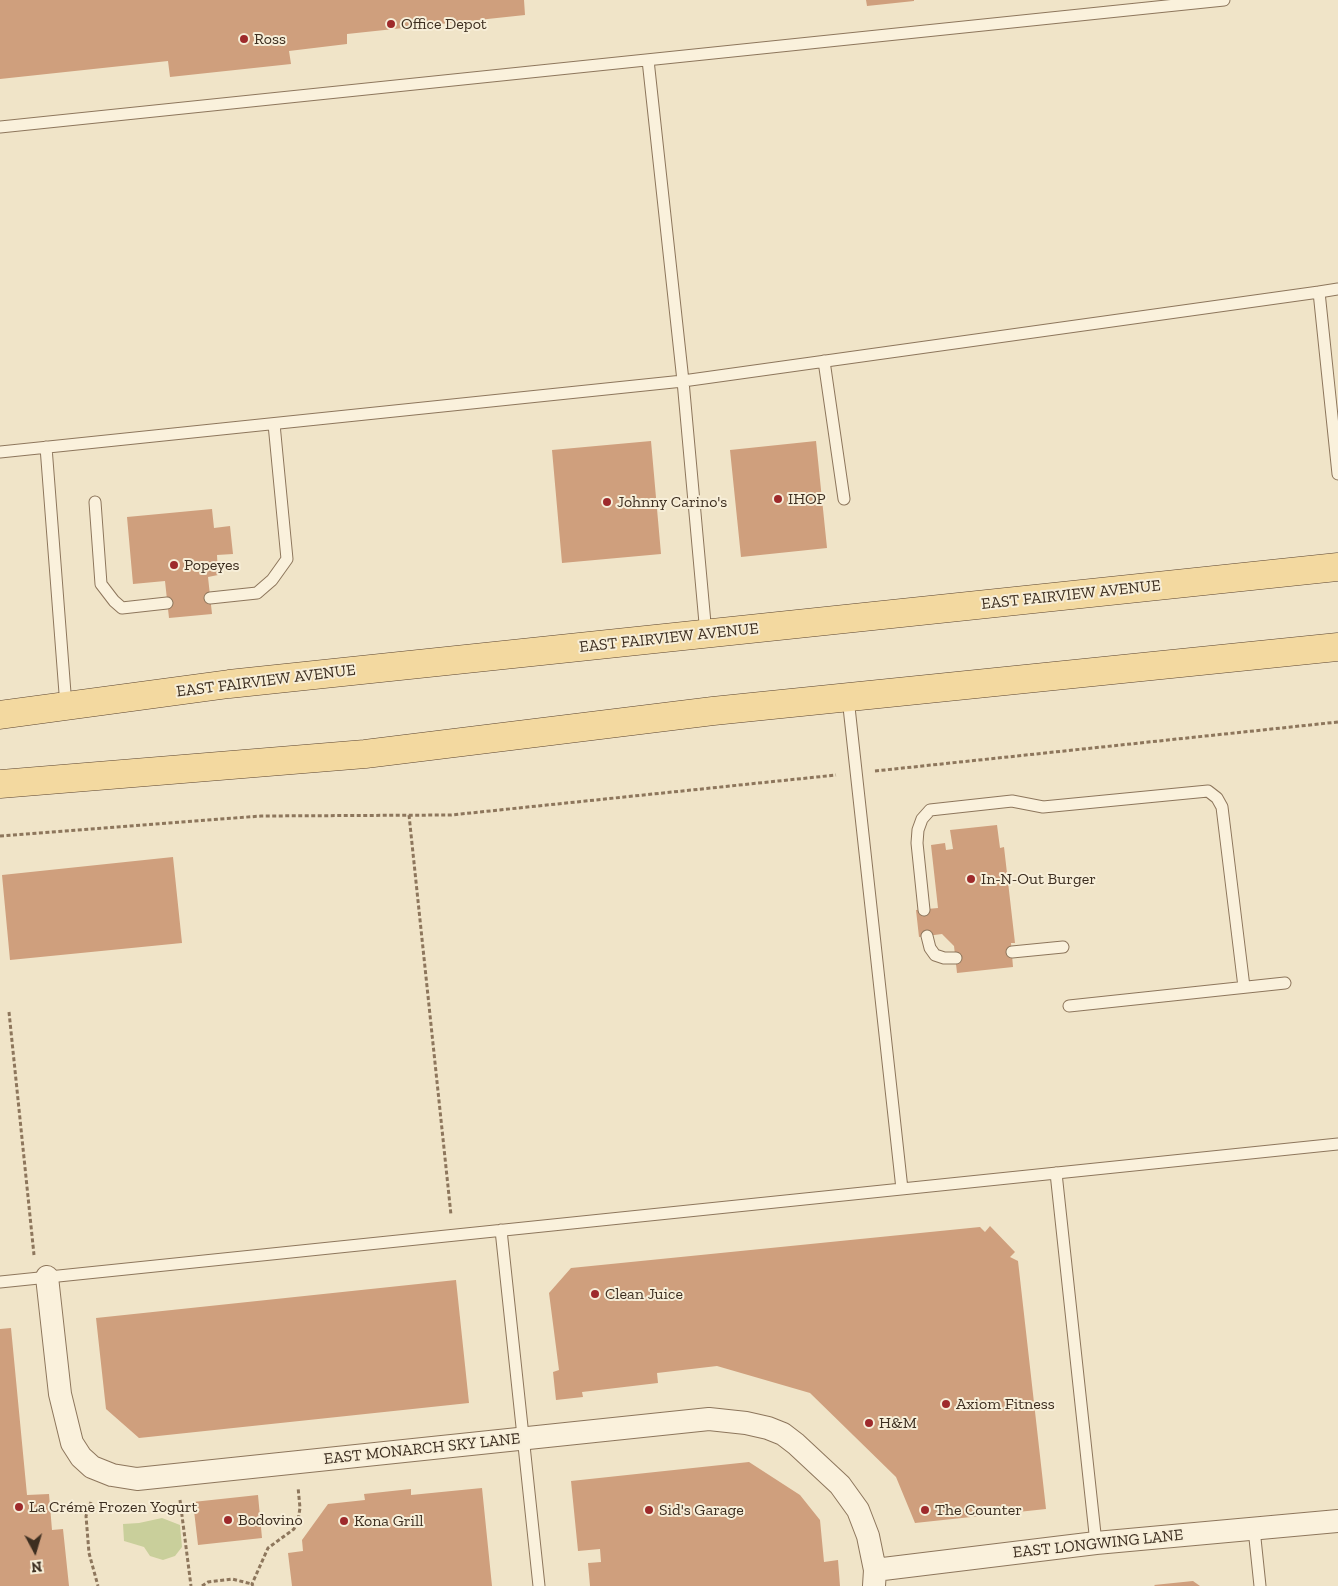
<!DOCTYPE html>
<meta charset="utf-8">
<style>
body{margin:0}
#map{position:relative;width:1338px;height:1586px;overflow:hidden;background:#f0e4c8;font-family:"Zilla Slab",serif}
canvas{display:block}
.north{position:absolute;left:10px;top:1526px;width:50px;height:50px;-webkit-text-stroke:4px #f7eed8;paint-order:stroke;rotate:174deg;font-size:14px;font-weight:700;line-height:20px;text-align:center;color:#3d2e20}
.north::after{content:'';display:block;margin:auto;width:18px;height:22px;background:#3d2e20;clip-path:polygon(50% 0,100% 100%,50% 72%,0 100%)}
</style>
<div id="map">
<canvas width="1338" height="1586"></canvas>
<div class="north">N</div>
</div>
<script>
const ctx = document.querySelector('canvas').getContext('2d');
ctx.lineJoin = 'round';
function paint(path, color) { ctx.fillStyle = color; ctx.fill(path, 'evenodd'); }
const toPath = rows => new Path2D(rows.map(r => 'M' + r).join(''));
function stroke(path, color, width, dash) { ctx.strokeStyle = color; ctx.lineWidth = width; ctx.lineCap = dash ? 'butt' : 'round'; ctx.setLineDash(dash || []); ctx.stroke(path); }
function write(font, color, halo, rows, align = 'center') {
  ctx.font = font + ' "Zilla Slab",serif'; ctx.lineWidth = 4; ctx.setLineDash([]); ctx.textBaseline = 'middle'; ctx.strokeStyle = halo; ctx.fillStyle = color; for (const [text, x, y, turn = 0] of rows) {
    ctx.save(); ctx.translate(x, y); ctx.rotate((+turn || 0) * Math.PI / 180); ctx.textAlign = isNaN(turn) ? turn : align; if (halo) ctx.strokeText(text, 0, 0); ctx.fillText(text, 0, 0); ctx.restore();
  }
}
const green = toPath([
 [162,1518,180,1525,182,1547,175,1556,163,1560,150,1556,144,1547,124,1541,123,1524,139,1523]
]);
const building = toPath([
 [0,0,524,0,525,15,347,34,347,44,289,51,291,64,170,77,168,61,0,79],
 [866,0,914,0,914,1,867,6],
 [651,441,661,554,562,563,552,450],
 [816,441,827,548,741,557,730,450],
 [212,509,214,528,230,526,233,554,217,555,218,575,208,577,212,614,169,618,165,581,133,584,127,517],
 [997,825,1000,848,1004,847,1015,943,1011,943,1013,967,957,973,954,946,942,934,919,937,916,910,938,908,931,845,945,843,946,850,953,849,950,830],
 [173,857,182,943,10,960,2,875],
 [990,1226,1015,1252,1010,1257,1018,1261,1046,1509,915,1523,896,1477,810,1393,717,1366,657,1373,658,1383,582,1392,583,1397,556,1400,553,1372,559,1370,549,1293,571,1268,980,1227,985,1232],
 [456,1280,469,1403,139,1438,106,1409,96,1318],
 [11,1328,27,1495,49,1494,52,1530,63,1529,69,1586,0,1586,0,1329],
 [749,1462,800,1495,820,1520,824,1562,838,1560,840,1586,590,1586,588,1563,601,1562,600,1549,578,1551,571,1481],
 [482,1488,492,1586,292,1586,288,1553,303,1551,302,1540,328,1504,365,1500,364,1494,411,1489,411,1495],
 [258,1495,262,1538,198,1545,193,1502],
 [1193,1581,1200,1586,1155,1586,1154,1585]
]);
const path = toPath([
 [875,771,1338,722],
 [409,815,451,1215],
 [0,836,261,816,451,815,836,775],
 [9,1012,34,1255],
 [180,1500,191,1586],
 [91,1502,86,1516,89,1553,98,1586],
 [202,1586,208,1582,232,1579,252,1584],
 [253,1586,252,1584,268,1548,294,1529,298,1520,300,1508,298,1487]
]);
const lane = toPath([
 [648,60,683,381,706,634],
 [0,127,1224,0],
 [1319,292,1338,289],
 [824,361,844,499],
 [46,447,66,706],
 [0,452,683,381,1319,292,1338,474],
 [95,502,101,584,114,601,122,608,167,603],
 [210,598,257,593,272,580,287,559,274,424],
 [848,698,902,1189],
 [924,910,917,843,918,830,922,819,930,810,1012,801,1043,807,1208,791,1217,798,1222,807,1244,987],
 [927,936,930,948,935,955,944,958,956,958],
 [1012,952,1063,947],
 [1069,1006,1285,983],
 [1056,1173,1096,1543],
 [501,1230,539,1586],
 [0,1282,1338,1144],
 [1254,1529,1260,1586]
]);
const street = toPath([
 [47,1277,60,1394,72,1443,81,1457,92,1467,112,1475,137,1479,709,1419,746,1423,768,1428,783,1434,796,1444,840,1485,858,1510,868,1536,875,1570],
 [874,1586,875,1570,1096,1543,1338,1521]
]);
const primary = toPath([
 [0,715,229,684,1338,567],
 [0,784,365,754,713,711,1338,647]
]);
const markers = [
 [391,24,5,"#9e2a2b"],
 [244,39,5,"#9e2a2b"],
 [778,499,5,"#9e2a2b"],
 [607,502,5,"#9e2a2b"],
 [174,565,5,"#9e2a2b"],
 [971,879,5,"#9e2a2b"],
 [595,1294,5,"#9e2a2b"],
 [946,1404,5,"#9e2a2b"],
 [869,1423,5,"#9e2a2b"],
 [19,1507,5,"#9e2a2b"],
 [649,1510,5,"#9e2a2b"],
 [925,1510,5,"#9e2a2b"],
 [228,1520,5,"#9e2a2b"],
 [344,1521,5,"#9e2a2b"]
];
const poiNames = [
 ["Office Depot",401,24],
 ["Ross",254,39],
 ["IHOP",788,499],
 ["Johnny Carino's",617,502],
 ["Popeyes",184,565],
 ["In-N-Out Burger",981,879],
 ["Clean Juice",605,1294],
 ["Axiom Fitness",956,1404],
 ["H&M",879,1423],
 ["La Créme Frozen Yogurt",29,1507],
 ["Sid's Garage",659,1510],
 ["The Counter",935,1510],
 ["Bodovino",238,1520],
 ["Kona Grill",354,1521]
];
const streetNames = [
 ["EAST FAIRVIEW AVENUE",1071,595,-6],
 ["EAST FAIRVIEW AVENUE",669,638,-6],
 ["EAST FAIRVIEW AVENUE",266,681,-7],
 ["EAST MONARCH SKY LANE",422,1449,-6],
 ["EAST LONGWING LANE",1098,1544,-6]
];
paint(green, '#c9cf9b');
paint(building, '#cf9f7d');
stroke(lane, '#8d765c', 13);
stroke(street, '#8d765c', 24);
stroke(primary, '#5b4430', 29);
stroke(path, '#8d765c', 3, [4, 2.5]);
stroke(lane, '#faf1dc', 11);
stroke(street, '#faf1dc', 22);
stroke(primary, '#f3d9a0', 28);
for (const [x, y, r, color] of markers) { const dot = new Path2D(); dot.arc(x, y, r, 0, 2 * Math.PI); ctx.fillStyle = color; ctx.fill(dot); stroke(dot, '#f7eed8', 2); }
write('16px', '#3d2e20', '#f7eed8', poiNames, 'left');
write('16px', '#3d2e20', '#f7eed8', streetNames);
</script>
